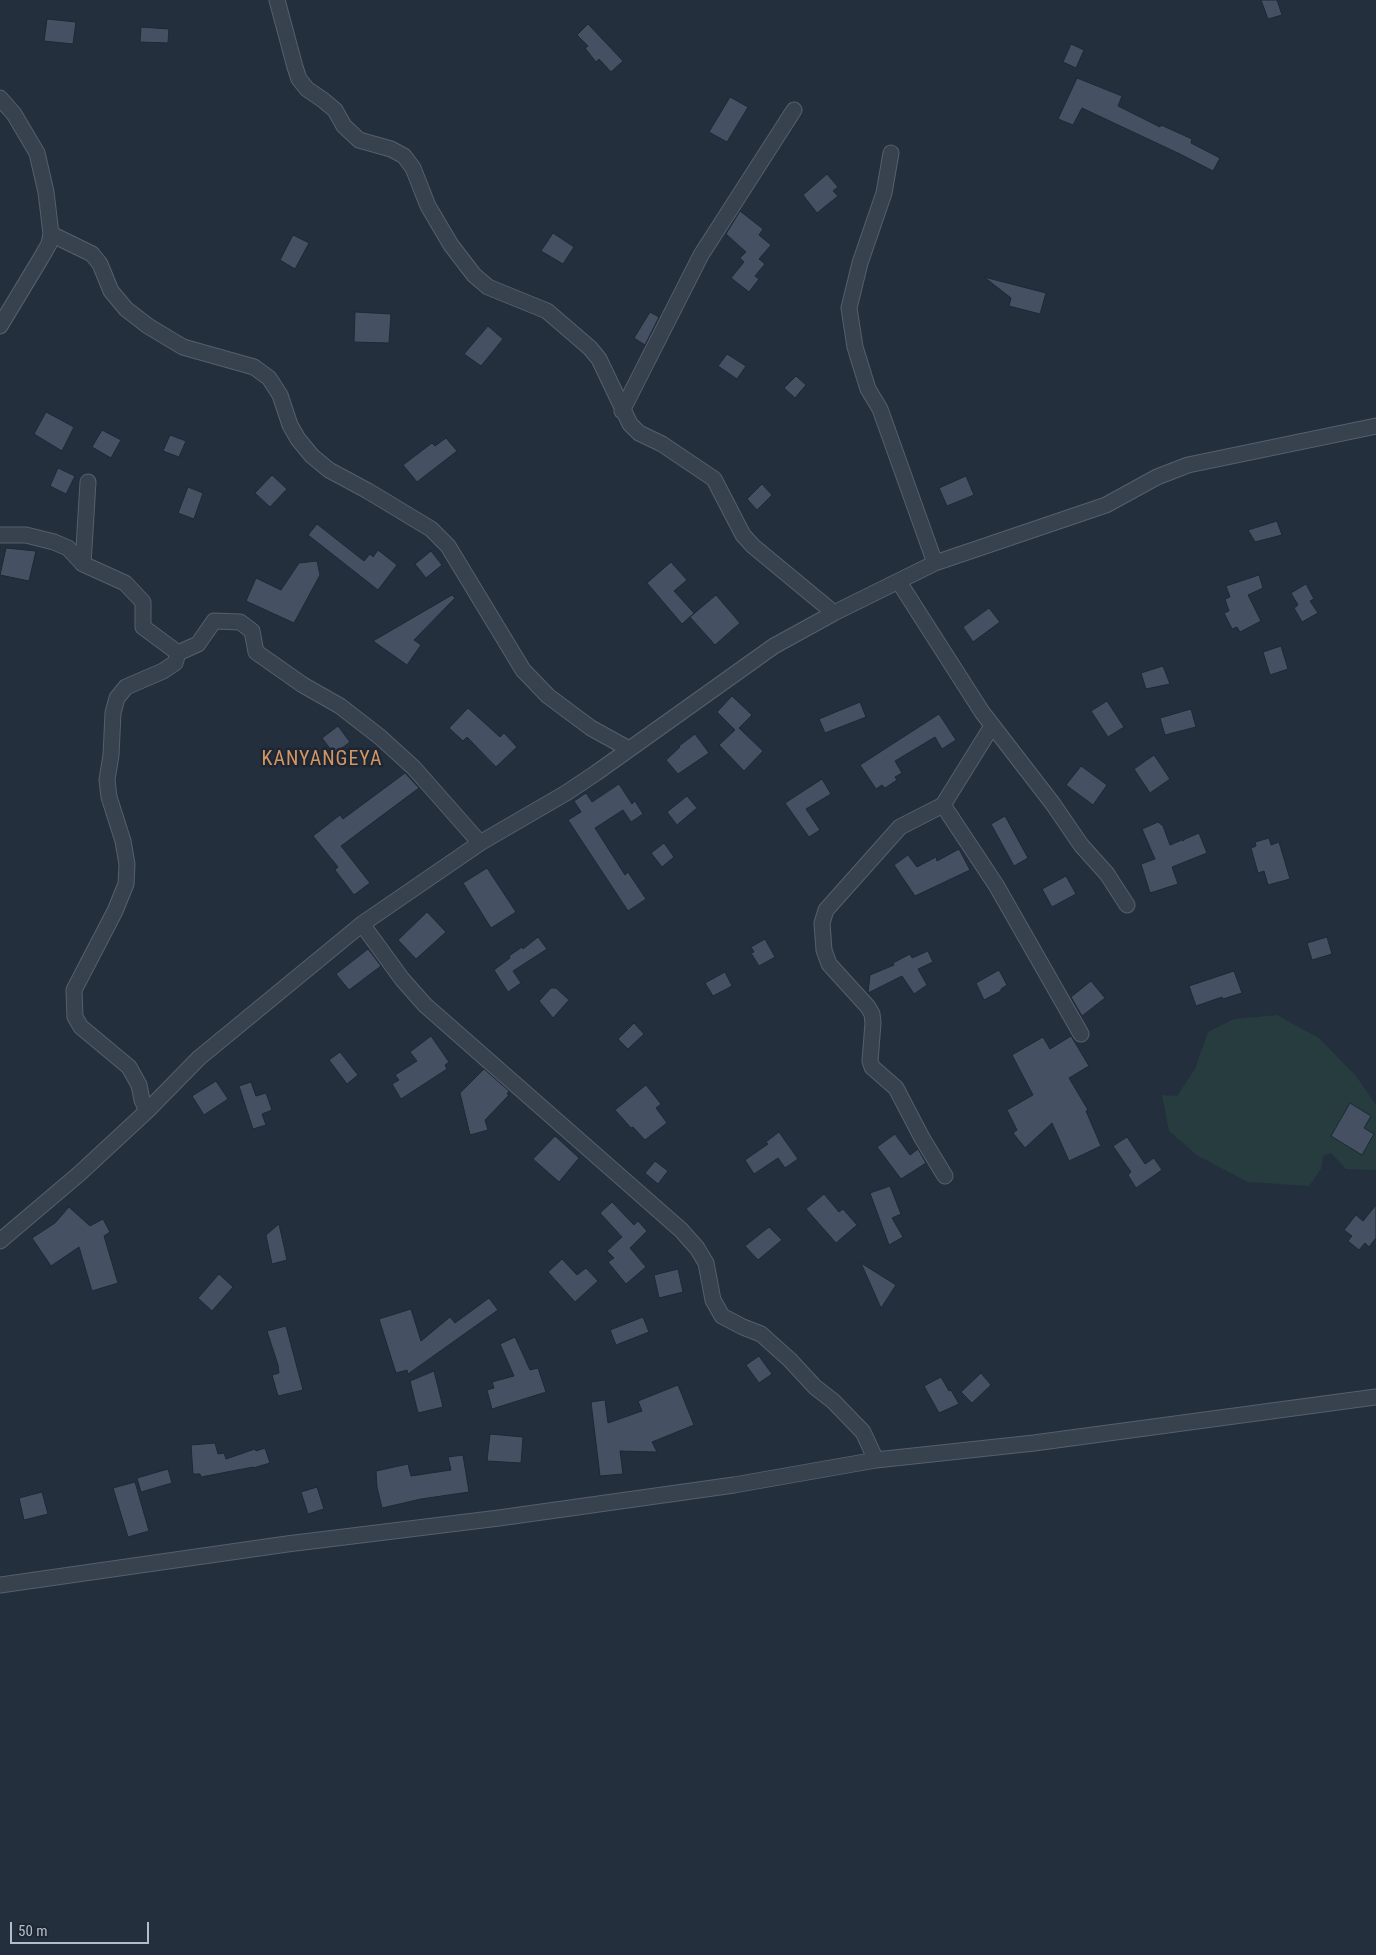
<!DOCTYPE html>
<style>
body{margin:0}
#map{position:relative;width:1376px;height:1955px;overflow:hidden;background:#242f3e;font-family:"Roboto Condensed",sans-serif}
canvas{display:block}
.scale{position:absolute;left:10px;top:1922px;width:139px;height:22px;box-sizing:border-box;border:2px solid #b4bcc9;border-top:0;padding-left:6px;font-size:15px;line-height:18px;white-space:nowrap;color:#b4bcc9;-webkit-text-stroke:4px #1d2633;paint-order:stroke}
</style>
<div id="map">
<canvas width="1376" height="1955"></canvas>
<div class="scale">50 m</div>
</div>
<script>
const ctx = document.querySelector('canvas').getContext('2d');
ctx.lineJoin = 'round';
function paint(path, color) { ctx.fillStyle = color; ctx.fill(path, 'evenodd'); }
const toPath = rows => new Path2D(rows.map(r => 'M' + r).join(''));
function stroke(path, color, width, dash) { ctx.strokeStyle = color; ctx.lineWidth = width; ctx.lineCap = dash ? 'butt' : 'round'; ctx.setLineDash(dash || []); ctx.stroke(path); }
function write(font, color, halo, rows, align = 'center') {
  ctx.font = font + ' "Roboto Condensed",sans-serif'; ctx.lineWidth = 5; ctx.setLineDash([]); ctx.textBaseline = 'middle'; ctx.strokeStyle = halo; ctx.fillStyle = color; for (const [text, x, y, turn = 0] of rows) {
    ctx.save(); ctx.translate(x, y); ctx.rotate((+turn || 0) * Math.PI / 180); ctx.textAlign = isNaN(turn) ? turn : align; if (halo) ctx.strokeText(text, 0, 0); ctx.fillText(text, 0, 0); ctx.restore();
  }
}
const green = toPath([
 [1277,1015,1319,1038,1356,1076,1376,1105,1376,1170,1346,1169,1331,1153,1323,1156,1321,1169,1309,1186,1248,1182,1198,1156,1169,1131,1162,1095,1177,1096,1195,1069,1208,1032,1234,1019]
]);
const building = toPath([
 [1261,0,1277,0,1282,15,1268,19,1261,0],
 [47,19,76,22,73,44,44,41,47,19],
 [588,24,623,61,611,72,599,59,596,62,585,48,588,46,577,35,588,24],
 [141,27,169,29,168,43,140,42,141,27],
 [1071,44,1084,50,1076,68,1063,62,1071,44],
 [1077,78,1122,96,1118,106,1160,127,1161,125,1192,139,1191,143,1220,158,1213,171,1180,154,1082,108,1073,125,1058,119,1077,78],
 [730,97,748,107,727,142,709,132,730,97],
 [827,174,838,187,833,191,838,196,817,213,803,195,827,174],
 [740,211,763,229,759,235,771,245,759,259,765,264,755,276,759,279,749,292,731,278,744,262,740,258,746,252,726,234,740,211],
 [553,233,574,247,563,264,541,251,553,233],
 [293,235,309,243,295,269,280,260,293,235],
 [984,277,1046,293,1040,314,1009,306,1011,298,984,277],
 [355,312,391,314,389,343,354,342,355,312],
 [650,312,659,317,645,345,634,338,650,312],
 [488,326,503,339,481,366,464,354,488,326],
 [727,354,746,366,737,379,718,366,727,354],
 [796,376,806,385,795,398,784,388,796,376],
 [46,412,74,427,62,451,34,434,46,412],
 [102,430,121,440,111,458,92,447,102,430],
 [170,435,186,441,179,457,163,451,170,435],
 [446,438,457,451,417,482,403,465,432,443,435,446,446,438],
 [58,468,75,476,66,494,50,486,58,468],
 [272,475,287,489,270,507,255,493,272,475],
 [966,476,974,495,947,506,939,488,966,476],
 [762,484,772,495,757,510,747,499,762,484],
 [188,487,203,493,194,519,178,513,188,487],
 [1277,521,1282,535,1255,542,1248,530,1277,521],
 [317,524,364,561,370,554,373,557,378,550,397,565,378,590,308,535,317,524],
 [6,548,36,551,29,581,0,575,6,548],
 [431,551,442,565,426,578,415,564,431,551],
 [317,561,320,575,294,623,246,601,256,578,281,590,299,563,317,561],
 [671,562,687,580,674,591,694,613,682,624,647,583,671,562],
 [1259,575,1263,588,1248,595,1261,621,1240,632,1237,627,1232,629,1224,613,1229,611,1225,599,1230,597,1226,586,1259,575],
 [1306,584,1314,599,1310,601,1318,613,1302,622,1294,608,1298,605,1291,593,1306,584],
 [452,595,455,598,414,640,421,645,407,665,373,641,452,595],
 [716,595,740,623,715,645,690,617,716,595],
 [989,608,1000,622,973,642,963,627,989,608],
 [1281,646,1288,669,1270,675,1263,652,1281,646],
 [1163,666,1170,684,1146,689,1141,673,1163,666],
 [732,696,752,715,739,728,763,751,744,771,719,745,735,730,717,712,732,696],
 [1107,701,1124,727,1108,737,1091,711,1107,701],
 [860,702,866,717,825,733,819,719,860,702],
 [468,708,500,737,504,733,517,747,496,767,467,737,463,741,449,728,468,708],
 [1191,709,1196,727,1165,735,1160,718,1191,709],
 [939,714,956,740,942,749,935,737,895,761,902,773,895,777,897,780,885,788,882,785,876,789,860,765,939,714],
 [338,726,350,742,334,754,322,738,338,726],
 [695,734,709,753,678,774,666,760,680,747,679,746,695,734],
 [1154,755,1170,779,1150,793,1134,769,1154,755],
 [1081,766,1107,785,1093,805,1066,785,1081,766],
 [405,773,419,788,341,846,370,883,354,895,335,870,338,867,313,836,340,815,343,819,405,773],
 [822,779,831,794,806,809,820,830,809,837,785,803,822,779],
 [619,784,632,804,635,801,643,814,631,822,623,810,595,828,625,875,628,872,646,899,628,911,568,820,581,812,574,801,586,793,592,802,619,784],
 [687,796,697,808,677,825,667,812,687,796],
 [1005,816,1028,858,1014,866,991,824,1005,816],
 [1158,822,1163,826,1170,845,1182,840,1184,841,1183,840,1199,833,1207,853,1172,867,1178,884,1150,893,1141,864,1155,859,1142,829,1158,822],
 [1269,838,1271,845,1279,842,1290,879,1268,885,1264,871,1258,873,1251,848,1256,846,1255,842,1269,838],
 [664,843,674,857,662,867,651,853,664,843],
 [959,849,970,870,915,896,894,865,908,855,917,867,936,857,937,861,959,849],
 [487,868,516,912,491,928,463,883,487,868],
 [1066,876,1076,894,1052,907,1042,889,1066,876],
 [427,912,446,932,416,959,398,940,427,912],
 [538,937,547,949,513,971,521,983,508,992,494,970,510,958,509,956,522,947,523,949,538,937],
 [1327,937,1332,954,1312,960,1307,943,1327,937],
 [765,939,775,957,759,966,751,953,754,952,751,947,765,939],
 [368,949,381,966,349,990,336,974,368,949],
 [928,951,933,962,918,969,927,985,914,994,902,976,868,993,870,975,894,965,893,963,910,954,912,958,928,951],
 [999,970,1007,985,1001,989,1001,991,984,1000,976,983,999,970],
 [1234,971,1242,993,1223,999,1222,997,1196,1006,1189,986,1234,971],
 [725,972,732,986,713,996,705,983,725,972],
 [1091,981,1105,998,1082,1016,1071,997,1091,981],
 [551,988,556,988,569,1000,553,1018,539,1001,551,988],
 [634,1023,644,1034,628,1049,618,1039,634,1023],
 [431,1036,449,1062,445,1065,447,1069,401,1099,392,1084,399,1080,395,1075,417,1061,410,1052,431,1036],
 [1071,1036,1089,1066,1069,1078,1088,1110,1086,1111,1101,1146,1069,1161,1052,1123,1025,1148,1013,1133,1017,1130,1007,1110,1033,1095,1012,1055,1043,1037,1050,1049,1071,1036],
 [340,1052,358,1075,347,1084,329,1060,340,1052],
 [484,1069,509,1091,507,1094,509,1095,485,1120,488,1130,470,1135,460,1093,484,1069],
 [216,1081,228,1099,204,1115,192,1096,216,1081],
 [251,1082,256,1096,266,1093,272,1110,262,1114,266,1125,253,1129,239,1086,251,1082],
 [646,1085,661,1104,656,1108,667,1123,645,1140,633,1127,631,1128,615,1110,646,1085],
 [1350,1103,1371,1116,1364,1128,1374,1134,1362,1155,1331,1136,1350,1103],
 [779,1132,798,1159,785,1168,778,1158,754,1174,745,1160,768,1144,766,1142,779,1132],
 [895,1134,910,1155,918,1149,926,1163,901,1179,877,1147,895,1134],
 [555,1136,579,1158,559,1182,533,1159,555,1136],
 [1127,1137,1145,1164,1154,1158,1162,1170,1136,1188,1128,1175,1131,1172,1113,1146,1127,1137],
 [655,1161,668,1171,658,1184,645,1173,655,1161],
 [890,1186,901,1214,892,1218,903,1237,889,1245,870,1193,890,1186],
 [824,1194,839,1212,843,1209,857,1225,836,1243,806,1209,824,1194],
 [612,1202,634,1225,638,1221,647,1231,630,1248,646,1267,626,1284,608,1262,614,1258,607,1251,622,1237,600,1213,612,1202],
 [1376,1205,1376,1238,1369,1247,1365,1243,1359,1250,1348,1241,1352,1236,1344,1230,1356,1215,1363,1221,1376,1205],
 [69,1207,90,1226,103,1219,110,1232,104,1236,118,1283,92,1291,79,1247,51,1266,32,1238,55,1223,69,1207],
 [279,1224,287,1260,272,1264,266,1235,279,1224],
 [769,1227,782,1240,758,1260,745,1246,769,1227],
 [562,1259,577,1275,586,1268,598,1281,575,1302,548,1272,562,1259],
 [861,1263,896,1285,881,1308,861,1263],
 [678,1269,683,1292,659,1298,654,1275,678,1269],
 [219,1274,233,1287,212,1311,198,1298,219,1274],
 [489,1298,498,1310,408,1374,407,1370,396,1373,379,1319,411,1309,421,1341,450,1317,455,1323,489,1298],
 [643,1317,649,1332,616,1345,610,1330,643,1317],
 [286,1326,303,1390,278,1396,272,1375,279,1373,278,1365,267,1331,286,1326],
 [515,1337,530,1370,538,1368,546,1392,492,1409,487,1390,494,1388,492,1382,514,1376,500,1344,515,1337],
 [759,1356,772,1374,759,1383,746,1365,759,1356],
 [434,1371,443,1407,418,1413,410,1381,434,1371],
 [981,1373,991,1385,972,1403,961,1392,981,1373],
 [941,1377,949,1391,951,1390,959,1404,939,1413,924,1386,941,1377],
 [678,1385,694,1425,652,1442,657,1452,620,1451,623,1474,600,1476,591,1402,605,1400,608,1423,642,1411,638,1401,678,1385],
 [490,1434,523,1437,521,1463,487,1461,490,1434],
 [215,1443,218,1454,224,1453,226,1459,255,1449,256,1451,265,1448,270,1463,253,1468,253,1467,201,1477,200,1474,193,1474,191,1445,215,1443],
 [463,1455,469,1492,421,1499,382,1508,377,1487,376,1471,408,1464,411,1476,451,1470,448,1457,463,1455],
 [168,1469,172,1483,141,1492,137,1478,168,1469],
 [135,1482,149,1531,128,1537,113,1488,135,1482],
 [317,1487,324,1509,308,1514,301,1492,317,1487],
 [42,1492,48,1514,24,1520,19,1498,42,1492]
]);
const minor = toPath([
 [277,0,295,67,299,79,307,89,323,100,335,110,344,126,359,140,391,149,404,156,413,168,428,206,451,245,474,275,488,287,547,311,590,348,599,359,630,424,639,433,662,444,714,479,743,535,753,546,834,613],
 [0,98,14,114,37,153,46,192,51,234,49,244,41,258,0,326],
 [891,153,884,193,860,263,849,308,855,347,868,389,880,409,935,563],
 [51,234,92,254,100,264,111,291,126,309,148,326,183,347,254,367,269,378,280,395,290,425,298,439,312,456,329,470,368,491,431,529,448,546,523,670,548,696,591,728,629,749],
 [622,411,701,255,794,110],
 [88,482,83,564,125,583,143,602,143,627,178,653,175,663,163,671,126,687,117,698,113,713,111,755,107,780,109,797,123,841,127,864,126,884,115,911,74,990,75,1017,81,1027,129,1067,139,1085,142,1100,147,1111],
 [0,535,26,535,54,542,68,548,83,564],
 [899,582,982,712,1053,804,1081,845,1107,874,1127,905],
 [178,653,198,644,214,621,240,622,252,631,256,652,303,685,340,706,380,737,414,768,480,843],
 [943,805,996,885,1081,1034],
 [362,924,402,979,425,1005,681,1230,697,1248,706,1263,713,1300,722,1316,743,1327,761,1334,790,1360,815,1387,833,1401,863,1432,876,1460],
 [945,1176,922,1138,896,1088,872,1067,870,1061,873,1023,872,1014,868,1007,829,964,824,950,822,923,826,910,900,827,943,805,992,726],
 [0,1241,79,1174,147,1111,199,1058,362,924,480,843,566,793,596,773,774,646,834,613,935,563,1106,505,1157,477,1188,465,1376,426],
 [0,1585,287,1544,499,1518,734,1485,876,1460,1034,1443,1376,1397]
]);
const quarterNames = [
 ["KANYANGEYA",322,760]
];
paint(green, '#263c3f');
paint(building, '#455162');
stroke(building, '#1f2835', 1);
stroke(minor, '#565f6c', 17);
stroke(minor, '#38414e', 15);
ctx.letterSpacing = '1px';
write('20px', '#d59563', '#1d2633', quarterNames);
ctx.letterSpacing = '0px';
</script>
